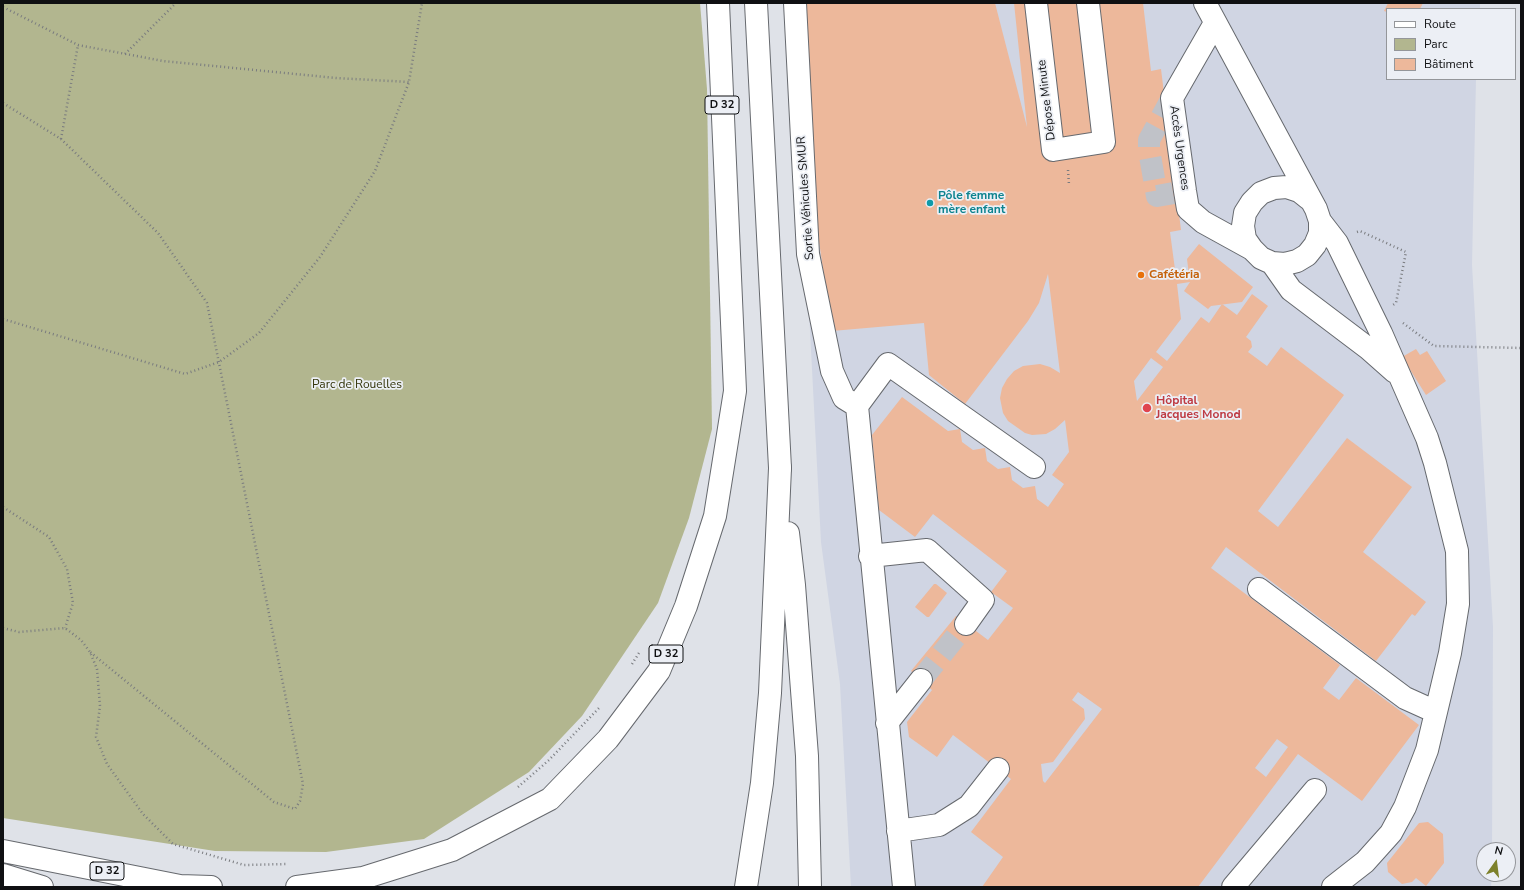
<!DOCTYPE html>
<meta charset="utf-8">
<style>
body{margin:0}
#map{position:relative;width:1524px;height:890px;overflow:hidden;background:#dfe2e8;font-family:"Nunito Sans",sans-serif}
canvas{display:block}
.frame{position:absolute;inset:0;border:4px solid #0f1012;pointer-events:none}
.legend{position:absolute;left:1386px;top:8px;width:130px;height:72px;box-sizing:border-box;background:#eceff5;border:1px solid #94969a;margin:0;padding:5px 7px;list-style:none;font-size:12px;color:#0f1012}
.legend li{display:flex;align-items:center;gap:8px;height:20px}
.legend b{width:20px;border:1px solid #94969a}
.north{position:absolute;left:1476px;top:842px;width:40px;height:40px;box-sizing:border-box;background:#eceff5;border:1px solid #94969a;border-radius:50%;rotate:14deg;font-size:11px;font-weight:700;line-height:16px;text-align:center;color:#0f1012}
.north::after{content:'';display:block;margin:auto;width:14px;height:18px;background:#7d812b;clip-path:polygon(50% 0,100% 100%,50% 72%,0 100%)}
</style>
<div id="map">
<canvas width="1524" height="890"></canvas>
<div class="frame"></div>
<ul class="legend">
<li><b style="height:5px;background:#fff"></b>Route</li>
<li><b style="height:11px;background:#b2b68f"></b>Parc</li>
<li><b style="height:11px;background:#edb89b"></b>Bâtiment</li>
</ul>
<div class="north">N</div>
</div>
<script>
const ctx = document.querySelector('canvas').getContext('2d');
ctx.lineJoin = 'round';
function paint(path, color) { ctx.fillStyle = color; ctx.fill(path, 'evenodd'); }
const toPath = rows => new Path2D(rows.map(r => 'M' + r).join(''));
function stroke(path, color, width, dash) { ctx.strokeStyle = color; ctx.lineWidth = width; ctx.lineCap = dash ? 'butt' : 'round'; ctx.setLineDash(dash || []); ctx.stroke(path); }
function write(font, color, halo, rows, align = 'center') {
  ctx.font = font + ' "Nunito Sans",sans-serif'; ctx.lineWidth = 3.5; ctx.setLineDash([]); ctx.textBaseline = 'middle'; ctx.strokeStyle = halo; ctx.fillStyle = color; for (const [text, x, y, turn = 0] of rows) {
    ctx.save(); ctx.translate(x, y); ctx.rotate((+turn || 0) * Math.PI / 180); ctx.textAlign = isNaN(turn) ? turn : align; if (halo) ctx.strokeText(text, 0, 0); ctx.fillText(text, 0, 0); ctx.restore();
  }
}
const built = toPath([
 [785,3,1480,3,1480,9,1387,9,1387,79,1476,79,1472,265,1493,627,1492,850,1484,850,1484,874,1492,874,1491,887,851,887,840,684,821,542,807,273]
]);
const green = toPath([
 [3,3,700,3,707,89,712,429,689,518,658,603,582,716,529,772,424,839,326,852,215,851,3,818]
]);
const building = toPath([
 [806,3,995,3,1027,127,1014,3,1143,3,1151,71,1161,69,1181,230,1170,232,1176,277,1189,275,1187,259,1199,244,1253,287,1242,302,1211,306,1208,309,1184,291,1190,282,1177,284,1181,319,1156,352,1167,361,1201,317,1209,323,1222,304,1237,315,1252,294,1268,306,1246,337,1251,341,1252,347,1248,352,1267,366,1281,347,1344,395,1258,511,1278,527,1347,438,1412,487,1363,552,1426,602,1415,616,1412,614,1376,661,1226,547,1211,568,1340,665,1323,688,1339,700,1356,678,1419,725,1362,801,1298,754,1198,887,982,887,1003,857,971,832,1011,779,953,735,937,757,909,737,907,722,932,690,911,671,956,616,988,640,1013,608,991,592,1007,571,933,514,915,537,879,510,872,435,902,397,948,431,960,429,962,442,973,450,985,448,987,461,998,469,1010,467,1012,480,1023,488,1035,486,1037,499,1048,507,1064,484,1052,475,1069,452,1065,420,1055,429,1046,434,1032,435,1025,433,1008,421,1003,413,1000,398,1002,388,1007,379,1014,371,1023,366,1040,364,1050,367,1060,373,1048,274,1039,303,1028,321,965,404,929,375,924,323,832,331,812,193],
 [1151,358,1163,367,1137,401,1134,381],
 [1078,692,1102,709,1045,783,1043,781,1041,764,1053,762,1085,719,1084,709,1072,700],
 [1277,739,1288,747,1266,777,1255,768],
 [1388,3,1423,3,1420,9,1387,9,1387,12,1384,11],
 [1416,349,1420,355,1427,351,1446,381,1426,395,1402,357],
 [934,584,936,584,947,593,929,617,927,617,915,607],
 [1428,822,1443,834,1444,863,1426,886,1416,878,1412,882,1402,884,1388,872,1387,863,1419,823]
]);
const minorTunnel = toPath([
 [1172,98,1149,140,1149,150,1157,196,1185,191],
 [921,680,966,624]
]);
const path = toPath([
 [3,7,78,45,163,61,336,78,409,82],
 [125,54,176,3],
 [3,103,61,139,158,233,207,303,303,784,300,801,295,809,274,802,90,652],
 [61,139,78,45],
 [1068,170,1069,185],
 [1357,232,1360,231,1406,252,1396,303,1393,305],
 [3,319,185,374,219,362,259,333,320,257,375,171,409,82,422,3],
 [1403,323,1434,346,1521,348],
 [3,507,49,537,67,569,73,603,65,628],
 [3,628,19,632,65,628,81,640,90,652,97,669,100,706,96,737,107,764,143,814,173,844,244,865,288,864],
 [632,664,639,653],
 [518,787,549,760,600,707]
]);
const minor = toPath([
 [795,3,808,254,832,371,844,398,857,406],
 [1036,3,1053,150,1104,142,1088,3],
 [1205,3,1316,209,1320,221,1320,233,1315,245,1307,255,1297,261,1285,264,1272,263,1261,258,1252,249,1245,239,1243,226,1245,213,1252,202,1261,193,1274,188,1287,187,1299,191,1309,199],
 [1215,23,1172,98,1185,191,1188,209,1203,222,1252,249],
 [1320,221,1337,243,1381,333,1427,438,1435,463,1457,551,1458,604,1450,653,1427,750,1405,807,1391,833,1365,862,1333,887],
 [1272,263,1291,290,1369,349,1395,372],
 [870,556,927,550,983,600,966,624],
 [1259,589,1405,698,1436,712],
 [887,723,921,680],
 [898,831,939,825,969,806,998,769],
 [904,887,857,406,888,364,1034,467],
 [1233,887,1315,790]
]);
const major = toPath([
 [756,3,780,468]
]);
const highway = toPath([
 [788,533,794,585,807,756,810,887],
 [3,851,180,886,211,887],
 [3,875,42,887],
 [297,887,363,878,452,850,550,799,608,739,659,671,686,606,715,516,735,391,718,3],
 [746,887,762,783,770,693,780,468]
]);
const markers = [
 [930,203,4,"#0f9aa8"],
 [1141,275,4,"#e8710a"],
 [1147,408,5,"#e0444e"]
];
const shields = [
 [722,105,34],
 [666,654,34],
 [107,871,34]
];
const shieldNames = [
 ["D 32",722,105],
 ["D 32",666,654],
 ["D 32",107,871]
];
const streetNames = [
 ["Dépose Minute",1047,100,-97],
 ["Accès Urgences",1179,148,82],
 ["Sortie Véhicules SMUR",806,198,-94]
];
const cultureNames = [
 ["Pôle femme",938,196],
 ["mère enfant",938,210]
];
const foodNames = [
 ["Cafétéria",1149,275]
];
const parkNames = [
 ["Parc de Rouelles",357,385]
];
const healthNames = [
 ["Hôpital",1156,401],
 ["Jacques Monod",1156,415]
];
paint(built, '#d0d5e3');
paint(green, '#b2b68f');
paint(building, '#edb89b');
stroke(minorTunnel, '#c0c2c8', 22, [22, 11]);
stroke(minor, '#66696e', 24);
stroke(major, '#66696e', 24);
stroke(highway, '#66696e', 24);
stroke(path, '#797b7f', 2.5, [1, 3]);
stroke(minor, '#fff', 22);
stroke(major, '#fff', 22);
stroke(highway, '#fff', 22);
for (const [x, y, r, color] of markers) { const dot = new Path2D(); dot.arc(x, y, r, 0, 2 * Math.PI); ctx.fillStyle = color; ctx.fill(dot); stroke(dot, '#eceff5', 1.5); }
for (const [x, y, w] of shields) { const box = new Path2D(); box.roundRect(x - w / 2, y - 9, w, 18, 3); ctx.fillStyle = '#eceff5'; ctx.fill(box); stroke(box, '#0f1012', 1); }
write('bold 11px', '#0f1012', null, shieldNames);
write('12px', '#0f1012', '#eceff5', streetNames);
write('bold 12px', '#0d838f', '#eceff5', cultureNames, 'left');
write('bold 12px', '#c56008', '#eceff5', foodNames, 'left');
write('12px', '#333408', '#eceff5', parkNames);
write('bold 12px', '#be3a42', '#eceff5', healthNames, 'left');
</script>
